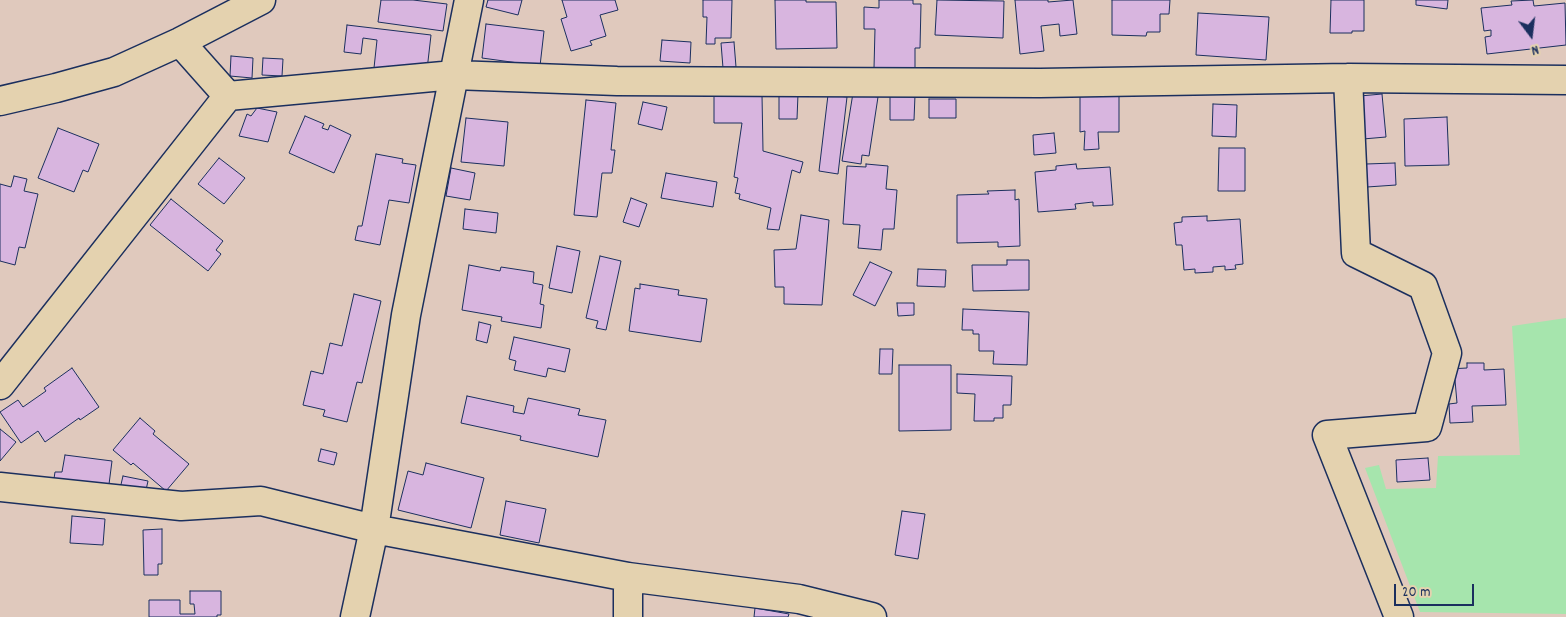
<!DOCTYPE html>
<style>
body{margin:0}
#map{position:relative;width:1566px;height:617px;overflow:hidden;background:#e0c9bd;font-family:Dekko,sans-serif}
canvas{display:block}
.north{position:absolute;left:1506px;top:10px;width:50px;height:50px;-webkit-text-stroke:4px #e4d2af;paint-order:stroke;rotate:165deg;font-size:14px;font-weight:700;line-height:20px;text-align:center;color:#1b2f5e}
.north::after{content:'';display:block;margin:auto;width:18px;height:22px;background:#1b2f5e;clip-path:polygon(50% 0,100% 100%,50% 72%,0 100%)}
.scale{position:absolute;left:1394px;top:584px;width:80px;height:22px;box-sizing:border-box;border:2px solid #1b2f5e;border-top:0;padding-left:6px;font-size:15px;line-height:18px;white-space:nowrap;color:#1b2f5e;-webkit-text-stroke:4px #e4d2af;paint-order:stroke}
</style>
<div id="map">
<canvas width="1566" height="617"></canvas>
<div class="north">N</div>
<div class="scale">20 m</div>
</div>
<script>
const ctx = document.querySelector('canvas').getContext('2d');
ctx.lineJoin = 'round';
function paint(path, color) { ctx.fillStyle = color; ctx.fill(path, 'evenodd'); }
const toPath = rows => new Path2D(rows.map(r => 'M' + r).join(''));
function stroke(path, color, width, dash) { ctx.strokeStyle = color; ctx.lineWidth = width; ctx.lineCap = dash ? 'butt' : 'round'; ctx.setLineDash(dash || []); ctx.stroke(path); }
const green = toPath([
 [1566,318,1566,614,1420,612,1365,468,1379,465,1386,489,1436,488,1438,456,1520,455,1512,326]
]);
const building = toPath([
 [381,0,413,0,447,4,443,31,378,22,381,0],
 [488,0,522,0,518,15,486,7,488,0],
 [562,0,615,0,618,10,600,15,606,36,590,41,592,45,571,51,561,19,567,17,562,0],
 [703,0,732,0,731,38,715,38,715,44,706,44,707,17,703,17,703,0],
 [775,0,806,0,806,2,836,2,837,48,776,49,775,0],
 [879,0,913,0,913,4,921,4,920,48,915,48,915,69,874,68,875,29,864,29,864,7,879,8,879,0],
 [937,0,1004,1,1003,38,935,35,937,0],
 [1015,0,1048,0,1048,2,1073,0,1077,34,1060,36,1059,24,1041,26,1044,51,1020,54,1015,0],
 [1112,0,1170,0,1169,14,1160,14,1160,32,1147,32,1146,36,1112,35,1112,0],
 [1331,0,1364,0,1364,31,1352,31,1352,33,1330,33,1331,0],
 [1416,0,1448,0,1447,9,1416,5,1416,0],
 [1533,0,1534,6,1565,3,1566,45,1487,54,1485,37,1491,36,1491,30,1484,31,1481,8,1512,5,1511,1,1533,0],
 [1198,13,1269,17,1266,60,1196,55,1198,13],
 [486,24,544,31,540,66,482,58,486,24],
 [347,25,431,35,427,70,393,66,393,70,374,68,377,40,363,38,361,54,344,52,347,25],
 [662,40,691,42,690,63,660,61,662,40],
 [734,42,736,67,723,68,721,43,734,42],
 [231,56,253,58,252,78,230,76,231,56],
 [263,58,283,59,282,76,262,75,263,58],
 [779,93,798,94,797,119,779,119,779,93],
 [853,93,878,97,869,156,862,155,861,164,842,161,853,93],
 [1080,93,1119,93,1119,132,1098,132,1099,149,1084,150,1085,131,1080,132,1080,93],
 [714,94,762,95,763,151,803,162,800,173,792,170,779,230,767,229,771,208,739,199,740,194,735,193,738,178,734,177,742,123,714,123,714,94],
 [1382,94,1386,137,1363,139,1360,96,1382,94],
 [828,95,847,97,838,174,819,171,828,95],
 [890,95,915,95,914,120,890,120,890,95],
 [929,99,956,99,956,118,929,118,929,99],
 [586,100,616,103,611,150,615,150,612,173,602,173,597,217,574,215,586,100],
 [643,102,667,107,662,130,638,124,643,102],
 [1213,104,1237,105,1236,137,1212,136,1213,104],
 [257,108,277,112,268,142,239,136,247,114,251,116,257,108],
 [305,116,324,124,322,128,328,130,330,125,351,135,334,173,289,153,305,116],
 [1447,117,1449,165,1405,166,1404,119,1447,117],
 [466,118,508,122,504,166,461,162,466,118],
 [58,128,99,144,88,172,83,170,74,192,38,178,58,128],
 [1054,133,1056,153,1034,155,1033,135,1054,133],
 [1219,148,1245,148,1245,191,1218,191,1219,148],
 [376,154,403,159,402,163,416,165,409,203,389,200,380,245,355,240,358,226,362,226,376,154],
 [219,158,245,178,224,204,198,184,219,158],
 [1395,163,1396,185,1367,187,1366,164,1395,163],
 [866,164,888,166,886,189,897,190,894,229,883,229,881,250,858,248,860,225,843,224,847,166,866,167,866,164],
 [1076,164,1077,169,1110,167,1113,205,1093,206,1093,202,1075,204,1076,209,1038,212,1035,172,1056,170,1056,166,1076,164],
 [451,168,475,173,470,200,446,196,451,168],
 [666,173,717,182,713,207,661,198,666,173],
 [14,176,27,179,24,191,38,194,25,248,19,247,15,265,0,261,0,184,11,187,14,176],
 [1015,190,1015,200,1019,199,1020,246,998,247,998,242,957,243,957,195,989,194,987,191,1015,190],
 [631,198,647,204,639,227,623,222,631,198],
 [171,199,223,241,216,250,221,254,208,271,150,225,171,199],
 [465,209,498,213,496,233,463,229,465,209],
 [801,215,829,220,822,305,784,304,784,287,775,287,774,250,796,249,801,215],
 [1207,216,1207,221,1240,219,1243,264,1235,265,1236,269,1225,270,1225,266,1213,267,1213,272,1195,273,1195,269,1184,270,1182,245,1176,245,1174,223,1182,222,1182,217,1207,216],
 [557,246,580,251,572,293,549,288,557,246],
 [600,256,621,261,606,330,596,328,598,321,586,318,600,256],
 [1007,260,1029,260,1029,290,973,291,972,265,1007,265,1007,260],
 [870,262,892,272,875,306,853,295,870,262],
 [469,265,500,271,501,267,534,272,533,283,543,285,540,304,544,305,541,328,501,321,502,317,462,310,469,265],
 [918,269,946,270,945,287,917,286,918,269],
 [640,284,679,290,678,295,707,299,701,342,629,331,635,288,640,289,640,284],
 [354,294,381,301,362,383,357,382,347,422,323,416,325,410,303,405,311,371,323,374,330,343,342,346,354,294],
 [897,303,914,303,914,315,898,316,897,303],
 [963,309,1029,312,1027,365,993,364,994,351,979,351,979,334,973,334,973,330,962,330,963,309],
 [479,322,491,325,487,343,476,340,479,322],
 [514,337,570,349,565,372,548,368,546,377,514,370,516,361,509,359,514,337],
 [880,349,893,349,892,374,879,374,880,349],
 [1467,363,1484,363,1484,370,1504,369,1506,405,1472,406,1473,422,1450,423,1449,404,1457,403,1455,380,1449,380,1448,369,1467,368,1467,363],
 [899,365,951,365,951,430,899,431,899,365],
 [72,368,99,407,80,420,79,418,45,442,38,431,21,443,0,412,18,400,23,407,46,391,44,388,72,368],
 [957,374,1012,376,1011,405,1003,405,1003,418,994,418,994,421,974,421,975,394,957,393,957,374],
 [467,396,514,406,513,412,524,414,528,398,580,409,578,415,606,420,598,457,520,440,521,436,461,423,467,396],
 [140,418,155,431,153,434,189,464,166,491,133,463,131,465,113,450,140,418],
 [0,429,16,442,0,461,0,429],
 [321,449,337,453,334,465,318,461,321,449],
 [65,455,112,461,108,492,53,485,55,472,62,472,65,455],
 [1428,458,1430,480,1397,482,1396,460,1428,458],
 [426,463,484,478,471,528,398,510,408,471,423,475,426,463],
 [123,476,148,481,144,499,119,493,123,476],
 [506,501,546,509,539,543,500,535,506,501],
 [902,511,925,514,918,559,895,555,902,511],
 [72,516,105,519,103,545,70,543,72,516],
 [162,529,162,564,158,564,158,575,144,575,143,530,162,529],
 [190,591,221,591,221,615,217,615,217,617,149,617,149,600,180,600,180,614,195,614,194,604,190,604,190,591],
 [755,608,789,614,788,617,754,617,755,608]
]);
const minor = toPath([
 [180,42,228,96,454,75,617,81,803,82,1040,83,1348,78,1566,80],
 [1348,78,1356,253,1423,286,1447,353,1427,427,1327,435,1399,617],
 [0,101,56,88,114,72,180,42,261,0],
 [0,385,228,96],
 [0,487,181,506,261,501,374,529,628,577,799,599,872,617],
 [355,617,374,529,406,315,469,0],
 [628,617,628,577]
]);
paint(green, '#a6e5ad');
paint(building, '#d8b5df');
stroke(building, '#1b2f5e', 1);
stroke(minor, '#1b2f5e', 31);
stroke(minor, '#e4d2af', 28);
</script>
